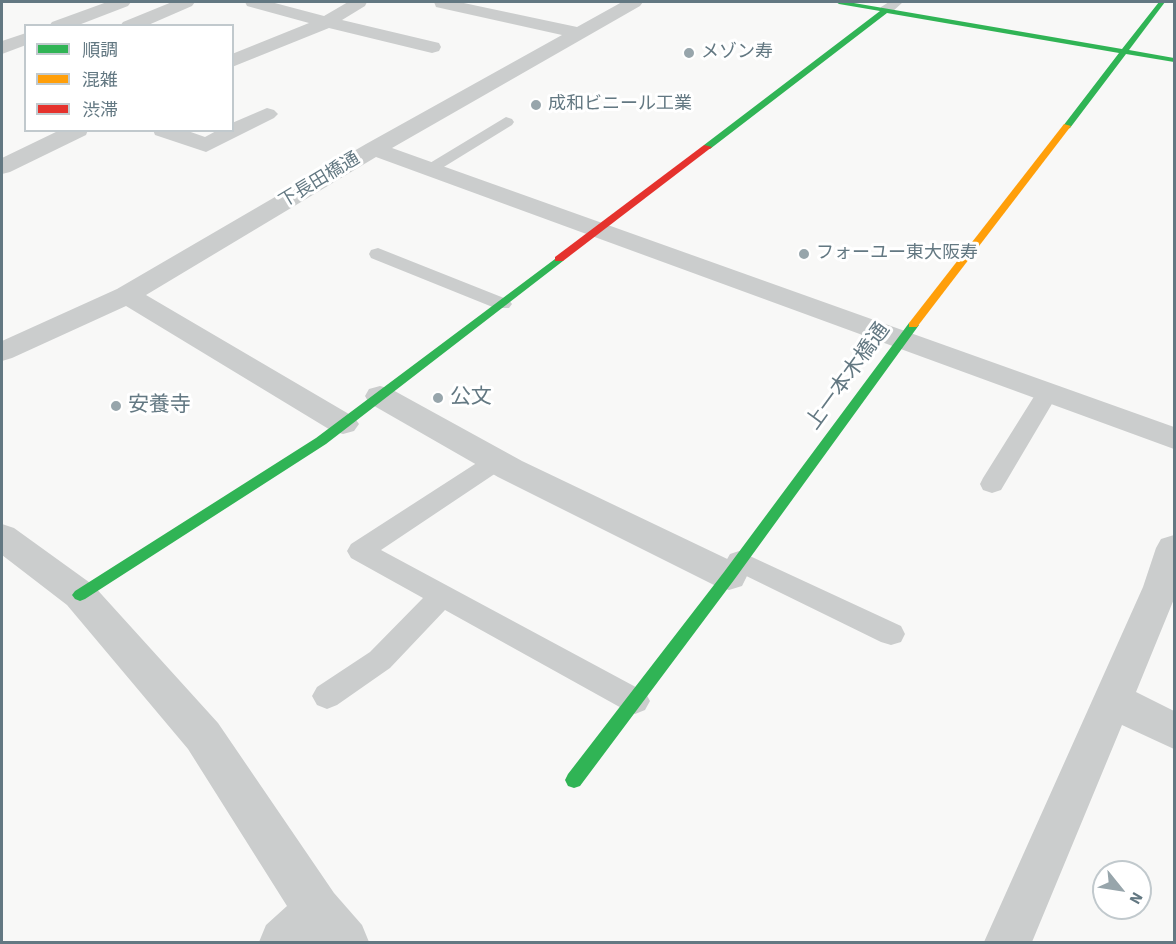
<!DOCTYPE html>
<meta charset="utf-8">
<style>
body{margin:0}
#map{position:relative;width:1176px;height:944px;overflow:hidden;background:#f8f8f7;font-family:"Source Sans 3","Noto Sans JP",sans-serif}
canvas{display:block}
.frame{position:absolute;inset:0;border:3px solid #637882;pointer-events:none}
.legend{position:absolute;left:24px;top:24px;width:210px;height:108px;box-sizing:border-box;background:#fff;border:2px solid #c1c9cd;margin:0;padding:8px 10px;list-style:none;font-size:18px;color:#637882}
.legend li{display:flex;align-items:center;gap:12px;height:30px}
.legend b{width:30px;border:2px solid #c1c9cd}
.north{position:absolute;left:1092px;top:860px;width:60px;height:60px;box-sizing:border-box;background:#fff;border:2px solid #c1c9cd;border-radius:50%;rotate:120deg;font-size:16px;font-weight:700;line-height:24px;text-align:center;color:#637882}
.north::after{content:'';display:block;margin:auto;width:21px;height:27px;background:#97a5ab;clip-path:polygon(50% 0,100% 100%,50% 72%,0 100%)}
</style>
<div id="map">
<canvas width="1176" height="944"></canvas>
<div class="frame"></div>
<ul class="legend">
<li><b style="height:8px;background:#30b455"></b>順調</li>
<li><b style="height:8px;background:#ff9f0a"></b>混雑</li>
<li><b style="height:8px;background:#e5322d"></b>渋滞</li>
</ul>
<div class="north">N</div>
</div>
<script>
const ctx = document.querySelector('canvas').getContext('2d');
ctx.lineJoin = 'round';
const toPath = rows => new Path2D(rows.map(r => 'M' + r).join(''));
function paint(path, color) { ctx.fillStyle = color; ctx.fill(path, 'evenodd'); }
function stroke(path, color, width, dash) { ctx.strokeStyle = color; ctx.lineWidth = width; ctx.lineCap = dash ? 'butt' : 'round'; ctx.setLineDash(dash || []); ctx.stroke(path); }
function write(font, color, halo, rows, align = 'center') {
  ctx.font = font + ' "Source Sans 3","Noto Sans JP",sans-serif'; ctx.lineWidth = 6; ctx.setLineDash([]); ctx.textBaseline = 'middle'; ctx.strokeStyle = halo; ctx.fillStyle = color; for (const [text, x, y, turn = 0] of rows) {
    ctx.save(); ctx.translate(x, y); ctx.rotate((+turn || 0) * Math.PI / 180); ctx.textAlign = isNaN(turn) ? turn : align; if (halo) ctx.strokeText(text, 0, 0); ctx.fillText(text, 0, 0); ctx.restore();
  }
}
const lane = toPath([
 [889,2,903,2,891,13,881,13,880,10,881,7,889,2],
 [506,117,512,119,514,122,512,125,434,173,428,174,420,169,506,117],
 [378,248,509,300,512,304,509,308,495,308,371,258,369,254,371,250,378,248],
 [1048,385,1056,387,1059,392,1001,490,992,493,983,490,980,484,983,478,1040,387,1048,385],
 [497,453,505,455,509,461,505,467,381,550,645,692,650,701,645,710,635,714,625,710,445,610,390,668,337,705,327,709,317,705,312,696,317,687,370,652,423,598,351,558,347,551,351,544,489,455,497,453],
 [739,551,901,626,905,634,901,642,891,645,881,642,730,568,726,561,730,554,739,551]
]);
const street = toPath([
 [107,2,131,2,128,6,76,26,49,26,52,22,107,2],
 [172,2,195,2,192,6,146,26,120,26,123,22,172,2],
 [245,2,271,2,324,16,348,2,367,2,365,6,342,20,439,43,441,47,439,51,432,53,329,28,232,67,232,54,309,23,247,6,245,2],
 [434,2,459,2,577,27,622,2,643,2,640,6,392,148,1174,427,1174,449,376,157,146,295,354,417,359,424,354,431,343,434,332,431,126,306,12,358,2,361,2,341,117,289,366,144,562,35,436,7,434,2],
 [26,33,26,45,2,54,2,41,26,33],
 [267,108,274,110,278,114,274,118,206,152,155,135,153,130,185,130,205,137,218,130,232,130,232,123,267,108],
 [60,130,88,130,86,135,10,172,2,174,2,158,60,130],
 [380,386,391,389,522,461,742,566,747,576,742,586,729,590,716,586,498,477,369,403,365,396,369,389,380,386],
 [2,524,14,528,93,585,218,723,334,893,362,925,369,942,259,942,266,925,287,906,188,749,67,605,2,555,2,524],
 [1174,535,1174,599,1136,692,1174,711,1174,749,1122,725,1032,942,984,942,1143,587,1156,548,1161,539,1174,535]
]);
const fast = toPath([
 [836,2,848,2,1122,49,1159,2,1165,2,1129,50,1174,58,1174,62,1126,54,1070,128,1067,129,1063,126,1119,53,887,13,710,149,704,149,704,145,880,11,839,4,836,2],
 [559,256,564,259,563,261,326,444,85,599,80,601,75,599,72,595,75,591,316,438,559,256],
 [913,322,919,325,734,580,580,786,574,788,568,786,565,780,568,774,724,572,909,323,913,322]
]);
const slow = toPath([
 [1064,124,1071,126,917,327,909,327,909,323,1064,124]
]);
const jam = toPath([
 [704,145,712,147,563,261,555,261,555,257,704,145]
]);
const markers = [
 [689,53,6,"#97a5ab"],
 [536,105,6,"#97a5ab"],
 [804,254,6,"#97a5ab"],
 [438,398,6,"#97a5ab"],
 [116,406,6,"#97a5ab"]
];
const farPoinames = [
 ["メゾン寿",701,53],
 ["成和ビニール工業",548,105],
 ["フォーユー東大阪寿",816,254]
];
const farStreetnames = [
 ["下長田橋通",320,181,-31]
];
const streetNames = [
 ["上一本木橋通",849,377,-54]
];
const poiNames = [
 ["公文",450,398],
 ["安養寺",128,406]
];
paint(lane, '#cbcdcd');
paint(street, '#cbcdcd');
paint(fast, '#30b455');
paint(slow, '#ff9f0a');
paint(jam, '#e5322d');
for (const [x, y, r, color] of markers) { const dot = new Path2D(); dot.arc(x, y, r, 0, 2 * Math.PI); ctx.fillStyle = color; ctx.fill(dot); stroke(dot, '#fff', 2); }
write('18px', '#637882', '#fff', farPoinames, 'left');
write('18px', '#637882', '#fff', farStreetnames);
write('21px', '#637882', '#fff', streetNames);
write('21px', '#637882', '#fff', poiNames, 'left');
</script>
